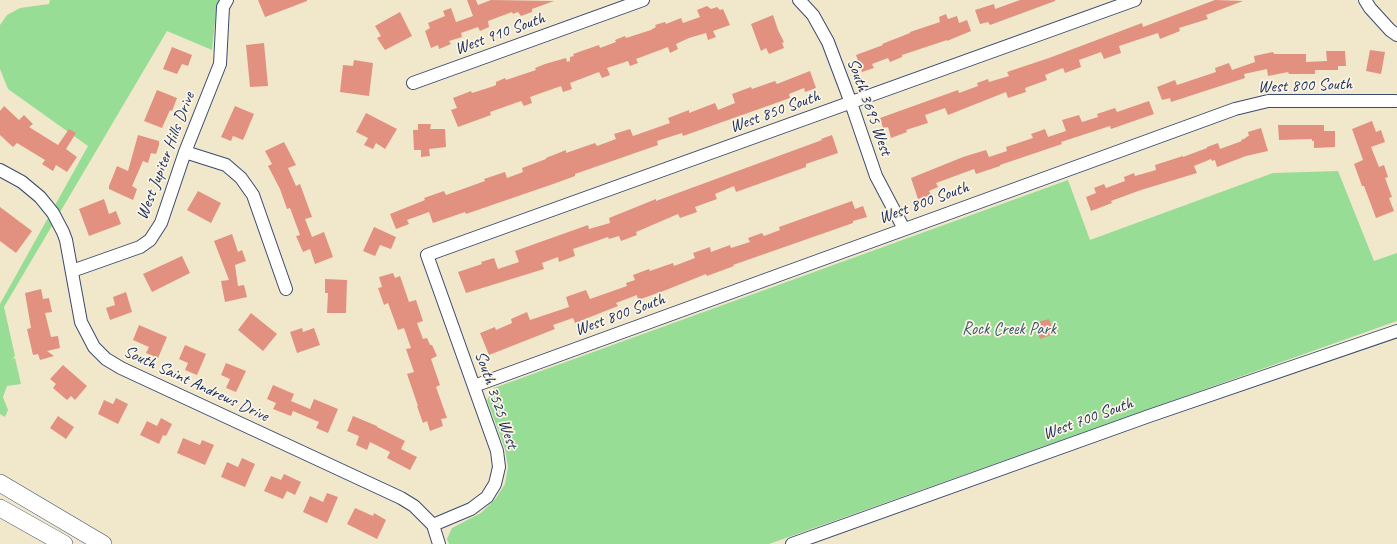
<!DOCTYPE html>
<style>
body{margin:0}
canvas{display:block;background:#f1e7ca}
</style>
<canvas width="1397" height="544"></canvas>
<script>
const ctx = document.querySelector('canvas').getContext('2d');
ctx.lineJoin = 'round';
function paint(path, color) { ctx.fillStyle = color; ctx.fill(path, 'evenodd'); }
const toPath = rows => new Path2D(rows.map(r => 'M' + r).join(''));
function stroke(path, color, width, dash) { ctx.strokeStyle = color; ctx.lineWidth = width; ctx.lineCap = dash ? 'butt' : 'round'; ctx.setLineDash(dash || []); ctx.stroke(path); }
function write(font, color, halo, rows, align = 'center') {
  ctx.font = font + ' Caveat,sans-serif'; ctx.lineWidth = 3.5; ctx.setLineDash([]); ctx.textBaseline = 'middle'; ctx.strokeStyle = halo; ctx.fillStyle = color; for (const [text, x, y, turn = 0] of rows) {
    ctx.save(); ctx.translate(x, y); ctx.rotate((+turn || 0) * Math.PI / 180); ctx.textAlign = isNaN(turn) ? turn : align; if (halo) ctx.strokeText(text, 0, 0); ctx.fillText(text, 0, 0); ctx.restore();
  }
}
const green = toPath([
 [50,0,219,0,216,12,212,50,167,31,4,307,15,356,12,359,15,358,21,384,7,386,3,397,8,410,5,417,0,414,0,304,88,146,8,89,0,69,0,25,7,15,20,8,49,4],
 [1338,171,1374,261,1397,253,1397,321,769,544,449,544,447,539,452,528,481,513,496,498,505,484,508,467,505,449,487,400,494,388,1068,180,1090,240,1273,173]
]);
const building = toPath([
 [258,0,307,0,307,1,265,17],
 [467,0,476,0,478,5,491,0,554,1,532,9,532,12,521,16,518,12,513,14,512,12,488,21,489,27,480,31,478,27,461,33,462,37,449,41,451,44,439,49,438,45,431,48,425,31,430,28,428,23,445,16,443,11,451,8,456,22,473,16],
 [1020,0,1055,0,1055,1,990,25,988,22,980,24,975,10,994,4,995,9],
 [1215,0,1243,1,1206,15,1208,19,1179,28,1180,31,1160,39,1158,33,1119,46,1121,53,1104,59,1101,52,1079,60,1081,67,1065,73,1063,68,1045,75,1047,80,1025,88,1026,92,1008,98,1006,92,948,115,945,108,925,115,928,123,906,130,907,132,891,138,888,127,883,128,880,118,958,90,959,93,978,86,977,83,988,79,989,82,1009,76,1007,72,1049,58,1142,23,1143,27],
 [707,6,711,9,717,7,720,10,723,9,730,25,713,31,716,37,708,40,706,33,689,38,676,44,678,49,670,53,668,47,636,59,638,63,630,66,628,61,607,68,610,75,602,78,599,72,570,83,572,89,563,92,561,86,530,97,532,103,524,106,521,101,490,112,491,115,458,127,451,110,457,108,453,98,471,91,472,93,491,87,496,85,496,82,505,78,506,80,536,70,535,68,545,64,566,58,567,62,570,61,570,57,574,56,573,54,599,45,600,48,616,42,615,40,625,36,626,38,651,30,656,27,655,25,665,22,666,24,681,18,683,23,700,17,697,10],
 [400,12,412,36,385,50,377,38,381,36,375,26],
 [946,14,948,19,957,16,959,23,967,20,971,31,947,41,947,40,902,55,902,57,890,62,888,58,872,64,874,68,862,72,856,55,883,45,882,44,910,33,910,32,940,22,939,17],
 [773,15,778,30,784,42,782,43,784,48,769,54,766,48,761,51,751,24],
 [264,43,268,86,250,87,246,45],
 [172,47,192,55,188,66,182,64,177,74,163,69],
 [1370,50,1385,52,1381,74,1366,71],
 [1326,51,1345,51,1346,66,1338,66,1338,70,1315,70,1315,74,1289,74,1288,72,1268,76,1267,69,1244,74,1245,78,1171,102,1170,98,1162,100,1157,87,1175,80,1177,85,1216,72,1215,68,1229,63,1232,70,1255,62,1254,56,1273,52,1274,54,1306,54,1306,62,1327,61],
 [354,60,373,63,369,96,340,92,343,65,353,66],
 [810,71,816,88,805,92,804,88,789,94,790,98,683,136,682,133,657,141,658,145,575,174,575,176,556,183,466,214,465,212,433,223,429,212,407,220,409,224,396,229,390,214,425,200,424,198,444,191,446,195,485,181,484,179,505,172,507,178,523,172,522,168,546,159,546,158,566,150,566,153,595,143,597,146,616,139,614,134,630,129,633,136,670,123,668,118,689,110,689,113,715,103,718,110,735,103,732,94,751,87,752,89,775,81,777,84],
 [157,90,177,98,172,111,170,110,162,128,144,121],
 [1149,101,1154,114,1111,129,1110,126,1061,142,1062,144,1000,165,1000,166,976,174,974,169,936,183,938,187,929,191,931,195,918,199,911,178,963,157,986,150,989,157,1007,151,1006,147,1033,138,1031,134,1045,129,1048,137,1066,131,1062,120,1079,115,1082,122,1098,117,1097,114,1115,108,1117,112],
 [4,106,19,120,24,115,33,124,29,127,58,145,69,129,76,133,66,149,77,157,67,172,56,165,53,171,42,164,45,160,17,143,13,147,0,135,0,111],
 [235,106,254,114,243,140,233,136,231,141,221,137],
 [366,113,397,129,385,149,376,143,373,149,364,145,368,138,356,132],
 [1372,121,1376,132,1381,130,1385,142,1371,147,1379,167,1384,165,1388,177,1385,178,1392,197,1389,198,1394,211,1376,218,1364,186,1362,186,1354,164,1363,160,1352,129],
 [418,124,431,124,430,129,445,129,446,147,429,149,430,156,421,157,421,150,414,150,413,130,418,130],
 [1278,125,1324,125,1324,131,1335,131,1335,147,1314,148,1314,141,1312,141,1312,139,1279,140],
 [1261,128,1268,151,1246,156,1217,167,1215,160,1212,161,1211,159,1194,166,1197,173,1141,190,1111,201,1112,203,1091,211,1086,197,1096,193,1094,188,1104,184,1106,188,1125,181,1124,177,1134,173,1135,176,1156,170,1155,165,1183,156,1183,157,1207,148,1207,147,1218,143,1220,149,1242,141,1241,140,1246,138,1246,137,1249,136,1248,132],
 [138,135,159,141,159,145,156,154,151,153,148,163,143,161,132,186,137,189,133,200,109,189,109,186,117,166,128,171],
 [832,135,838,153,806,164,806,167,736,192,734,186,715,194,717,199,695,207,697,212,680,218,678,214,636,232,637,235,621,241,619,236,609,239,608,237,573,249,575,256,559,262,558,257,542,263,544,269,466,293,458,272,482,264,481,262,494,258,498,269,519,262,515,251,588,225,589,229,610,223,609,218,656,199,656,201,822,140,821,139],
 [284,142,296,165,288,168,296,186,300,184,312,217,305,219,312,237,324,232,333,257,315,264,310,249,303,252,296,236,300,235,290,208,287,209,280,189,268,166,272,164,265,151],
 [198,191,221,203,211,223,187,210],
 [104,199,109,214,116,211,121,224,89,236,79,209],
 [852,201,855,209,863,206,867,217,853,221,853,223,733,265,734,266,707,276,706,274,666,290,638,300,637,295,616,303,618,306,575,323,573,318,553,325,555,329,489,355,480,333,495,327,496,330,512,323,511,319,527,312,530,320,569,307,566,297,586,290,590,299,627,286,626,283,635,280,633,275,649,269,650,271,673,263,674,266,695,258,693,253,710,247,711,252,730,245,731,248,750,242,748,238,762,233,764,236,780,230,779,227],
 [0,207,32,231,16,253,0,241],
 [374,227,396,237,391,249,380,245,375,256,363,251],
 [232,234,238,252,242,250,246,261,235,265,238,286,244,285,247,297,225,302,221,281,229,280,214,241],
 [182,256,190,273,152,292,143,274],
 [393,273,395,278,400,276,409,302,416,300,423,321,417,323,423,339,427,338,430,345,432,345,437,356,431,359,440,385,436,387,447,418,441,419,443,426,430,431,427,421,423,423,417,406,418,406,407,374,414,372,406,349,411,348,404,328,398,330,388,303,384,305,378,288,382,287,379,277],
 [325,279,347,280,346,313,327,313,328,293,325,293],
 [41,289,43,299,49,298,52,312,45,313,51,337,58,336,60,348,47,351,54,356,40,360,38,354,33,355,27,329,31,328,25,293],
 [126,292,132,312,110,320,106,308,115,305,113,297],
 [251,313,277,334,263,351,238,330],
 [1049,319,1054,334,1040,339,1034,323],
 [139,325,167,337,158,358,146,353,149,347,133,340],
 [302,328,303,332,314,328,320,345,297,353,290,332],
 [185,345,206,354,197,375,185,370,188,363,179,359],
 [226,363,246,371,236,392,226,388,230,379,221,375],
 [63,365,87,386,75,400,71,396,67,400,53,388,56,384,50,379],
 [273,385,294,394,291,401,310,409,314,399,338,409,328,433,316,428,319,422,293,411,291,416,273,409,276,403,267,399],
 [116,398,128,404,118,424,98,414,104,400,113,404],
 [58,416,74,427,66,439,50,428],
 [353,416,377,426,377,427,405,441,401,449,417,457,410,470,387,458,390,452,370,442,367,450,356,445,359,436,347,431],
 [161,418,172,424,166,436,163,435,159,444,140,435,147,421,157,426],
 [183,438,200,445,202,440,214,445,205,465,177,453],
 [242,458,255,464,245,487,221,477,227,462,238,467],
 [284,474,301,482,295,495,287,491,283,499,264,491,271,476,281,480],
 [327,493,338,497,327,523,303,512,310,496,323,502],
 [355,508,373,516,374,513,386,520,377,539,347,524]
]);
const minor = toPath([
 [799,0,813,15,828,42,851,103,876,176,904,229],
 [1365,0,1370,8,1390,30,1397,35],
 [413,83,643,0],
 [185,152,226,165,241,178,253,195,286,289],
 [0,170,22,182,40,197,53,213,63,232,66,240,81,322,94,347,106,359,121,368,401,498,414,506,433,525,439,544],
 [72,271,140,247,150,240,161,223,185,152,220,64,223,7,227,0],
 [474,386,1235,109,1268,101,1395,101],
 [433,525,471,509,487,497,495,484,499,467,497,451,427,255,1135,0],
 [792,544,1149,416,1397,331]
]);
const highway = toPath([
 [0,483,103,544],
 [0,508,64,544]
]);
const streetNames = [
 ["West 910 South",500,34,-20],
 ["West 800 South",1305,86,-2],
 ["South 3695 West",869,107,70],
 ["West 850 South",775,112,-20],
 ["West Jupiter Hills Drive",166,156,-69],
 ["West 800 South",924,203,-20],
 ["West 800 South",620,315,-20],
 ["South Saint Andrews Drive",196,384,25],
 ["South 3525 West",496,400,71],
 ["West 700 South",1088,419,-20]
];
const parkNames = [
 ["Rock Creek Park",1009,330]
];
paint(green, '#97dd96');
paint(building, '#e29181');
stroke(minor, '#3b4b6e', 14);
stroke(highway, '#3b4b6e', 18);
stroke(minor, '#fff', 12);
stroke(highway, '#fff', 17);
write('17px', '#1b2f5e', '#fcf5e5', streetNames);
write('17px', '#3a5a6c', '#fcf5e5', parkNames);
</script>
